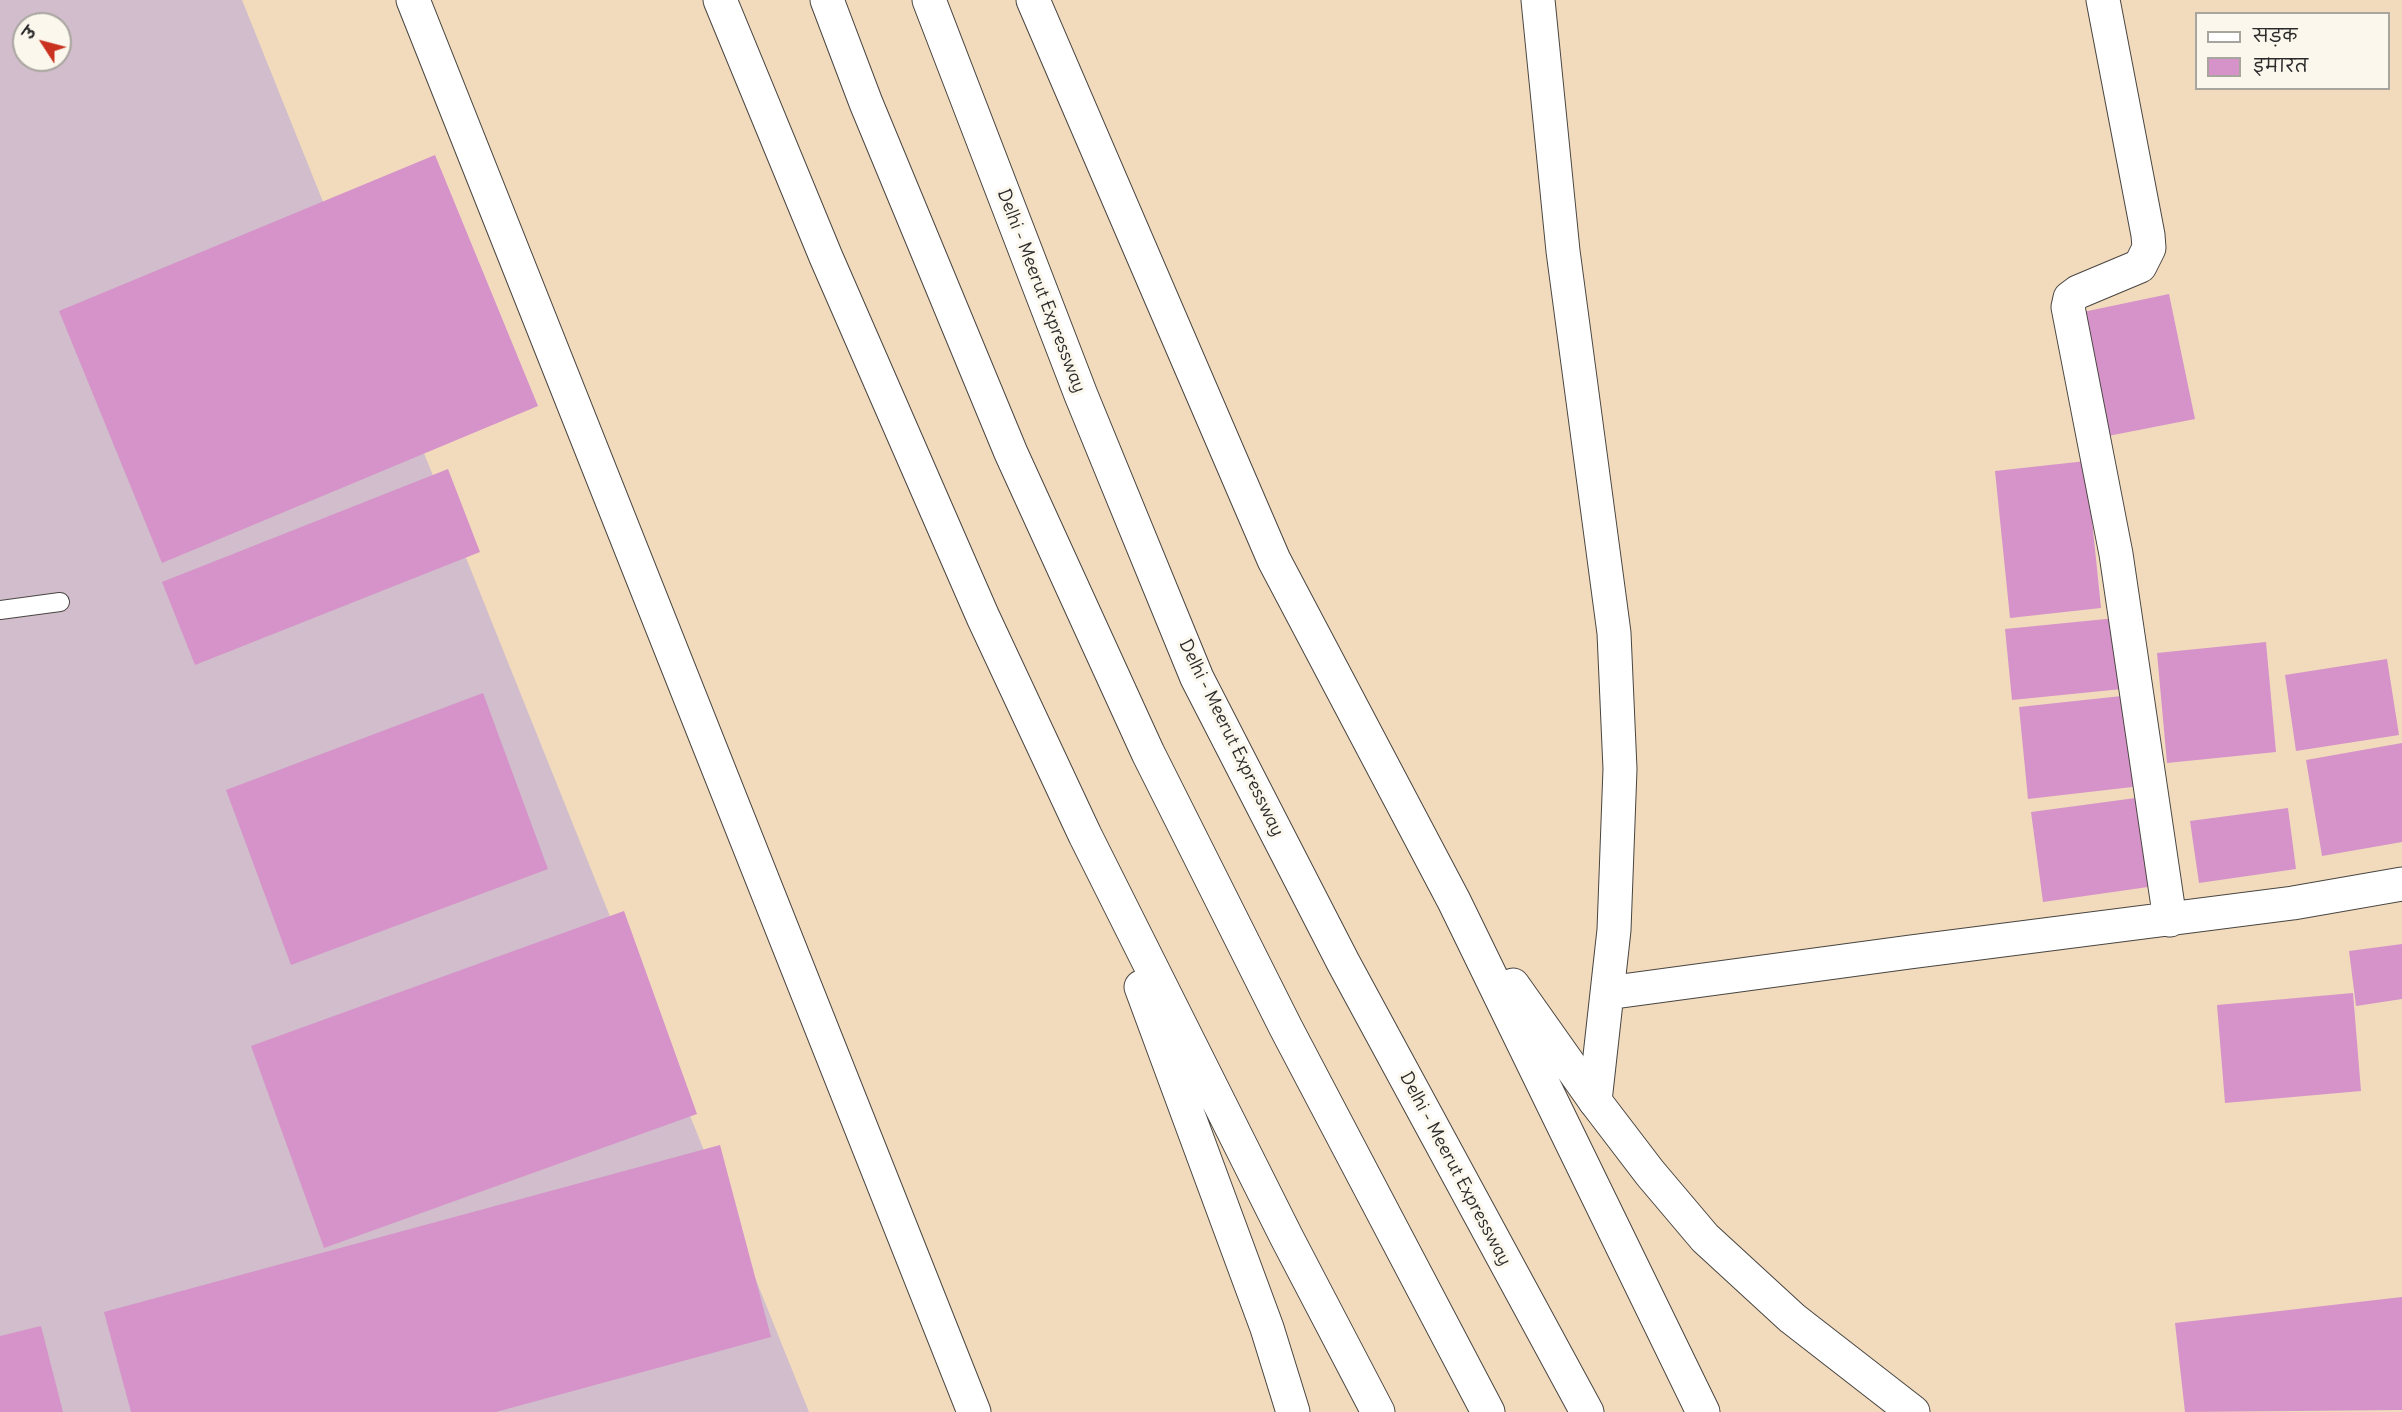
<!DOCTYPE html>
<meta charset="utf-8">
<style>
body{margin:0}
#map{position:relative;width:2402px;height:1412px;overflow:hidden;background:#f1dbbc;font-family:Delius,"Playpen Sans Deva",sans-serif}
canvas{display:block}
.legend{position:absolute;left:2195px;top:12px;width:195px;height:78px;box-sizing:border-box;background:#fbf7ec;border:2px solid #a8a59f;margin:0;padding:8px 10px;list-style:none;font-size:18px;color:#2b2b2b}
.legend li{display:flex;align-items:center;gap:12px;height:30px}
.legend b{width:30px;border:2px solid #a8a59f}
.north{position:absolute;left:12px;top:12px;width:60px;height:60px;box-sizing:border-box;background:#fbf7ec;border:2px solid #a8a59f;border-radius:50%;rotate:306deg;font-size:16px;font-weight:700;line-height:24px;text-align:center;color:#2b2b2b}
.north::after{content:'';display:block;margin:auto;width:21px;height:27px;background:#c8321e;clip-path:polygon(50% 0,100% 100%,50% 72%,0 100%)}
</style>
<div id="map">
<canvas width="2402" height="1412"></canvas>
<ul class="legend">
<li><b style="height:8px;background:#fff"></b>सड़क</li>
<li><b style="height:16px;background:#d593ca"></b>इमारत</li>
</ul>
<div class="north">उ</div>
</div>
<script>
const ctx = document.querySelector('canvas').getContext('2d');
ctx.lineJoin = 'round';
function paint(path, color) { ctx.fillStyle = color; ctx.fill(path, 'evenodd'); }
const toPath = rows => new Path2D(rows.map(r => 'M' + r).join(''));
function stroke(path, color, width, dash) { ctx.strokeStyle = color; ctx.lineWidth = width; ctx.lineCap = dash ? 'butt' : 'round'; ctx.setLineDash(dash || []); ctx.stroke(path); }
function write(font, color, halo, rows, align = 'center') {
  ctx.font = font + ' Delius,sans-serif'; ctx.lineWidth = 6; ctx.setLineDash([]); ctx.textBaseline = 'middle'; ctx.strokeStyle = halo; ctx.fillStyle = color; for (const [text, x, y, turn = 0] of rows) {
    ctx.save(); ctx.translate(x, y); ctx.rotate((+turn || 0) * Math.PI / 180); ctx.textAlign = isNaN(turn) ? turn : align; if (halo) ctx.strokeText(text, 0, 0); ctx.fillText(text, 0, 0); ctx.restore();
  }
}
const industrial = toPath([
 [0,0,242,0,809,1412,0,1412],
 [24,24,60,24,60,60,24,60]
]);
const building = toPath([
 [435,155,538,406,162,563,59,311],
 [2169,294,2195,419,2108,436,2083,312],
 [2086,461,2101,608,2010,618,1995,471],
 [448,469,480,552,195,665,162,582],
 [2116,618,2122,689,2012,700,2005,629],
 [2266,642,2276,752,2167,763,2157,653],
 [2387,659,2399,735,2296,751,2285,675],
 [483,693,548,869,291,965,226,790],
 [2131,695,2141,786,2028,799,2019,707],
 [2402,743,2402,842,2322,856,2306,760],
 [2143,797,2155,886,2043,902,2031,812],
 [2288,808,2296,869,2199,883,2190,821],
 [624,911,697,1114,324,1248,251,1046],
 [2402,944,2402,999,2356,1006,2349,951],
 [2353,993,2361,1091,2225,1103,2217,1005],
 [720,1145,771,1337,496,1412,131,1412,104,1312],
 [2402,1297,2402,1410,2185,1412,2175,1323],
 [41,1326,63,1412,0,1412,0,1336]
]);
const service = toPath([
 [0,610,60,602]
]);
const minor = toPath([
 [1538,0,1563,251,1614,633,1620,769,1614,930,1595,1101],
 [2103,0,2148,235,2149,248,2140,266,2078,292,2070,298,2068,307,2116,554,2170,920],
 [1607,993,1910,952,2293,903,2402,884]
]);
const secondary = toPath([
 [413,0,974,1412]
]);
const trunk = toPath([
 [720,0,826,257,983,617,1085,835,1287,1238,1378,1412],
 [1033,0,1274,560,1454,901,1703,1412],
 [1513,985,1595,1101,1650,1173,1705,1238,1792,1318,1913,1412],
 [1141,987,1267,1328,1293,1412]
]);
const motorway = toPath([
 [827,0,866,103,1011,453,1148,753,1286,1028,1488,1412],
 [929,0,1081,395,1197,678,1343,962,1587,1412]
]);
const streetNames = [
 ["Delhi - Meerut Expressway",1041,291,69],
 ["Delhi - Meerut Expressway",1231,738,64],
 ["Delhi - Meerut Expressway",1455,1169,62]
];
paint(industrial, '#d1bdcb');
paint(building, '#d593ca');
stroke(service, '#494541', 20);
stroke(minor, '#494541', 35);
stroke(secondary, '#494541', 35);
stroke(trunk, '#494541', 35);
stroke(motorway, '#494541', 35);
stroke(service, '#fff', 18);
stroke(minor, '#fff', 33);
stroke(secondary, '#fff', 33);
stroke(trunk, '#fff', 33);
stroke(motorway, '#fff', 33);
write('18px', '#2b2b2b', '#fbf7ec', streetNames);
</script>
